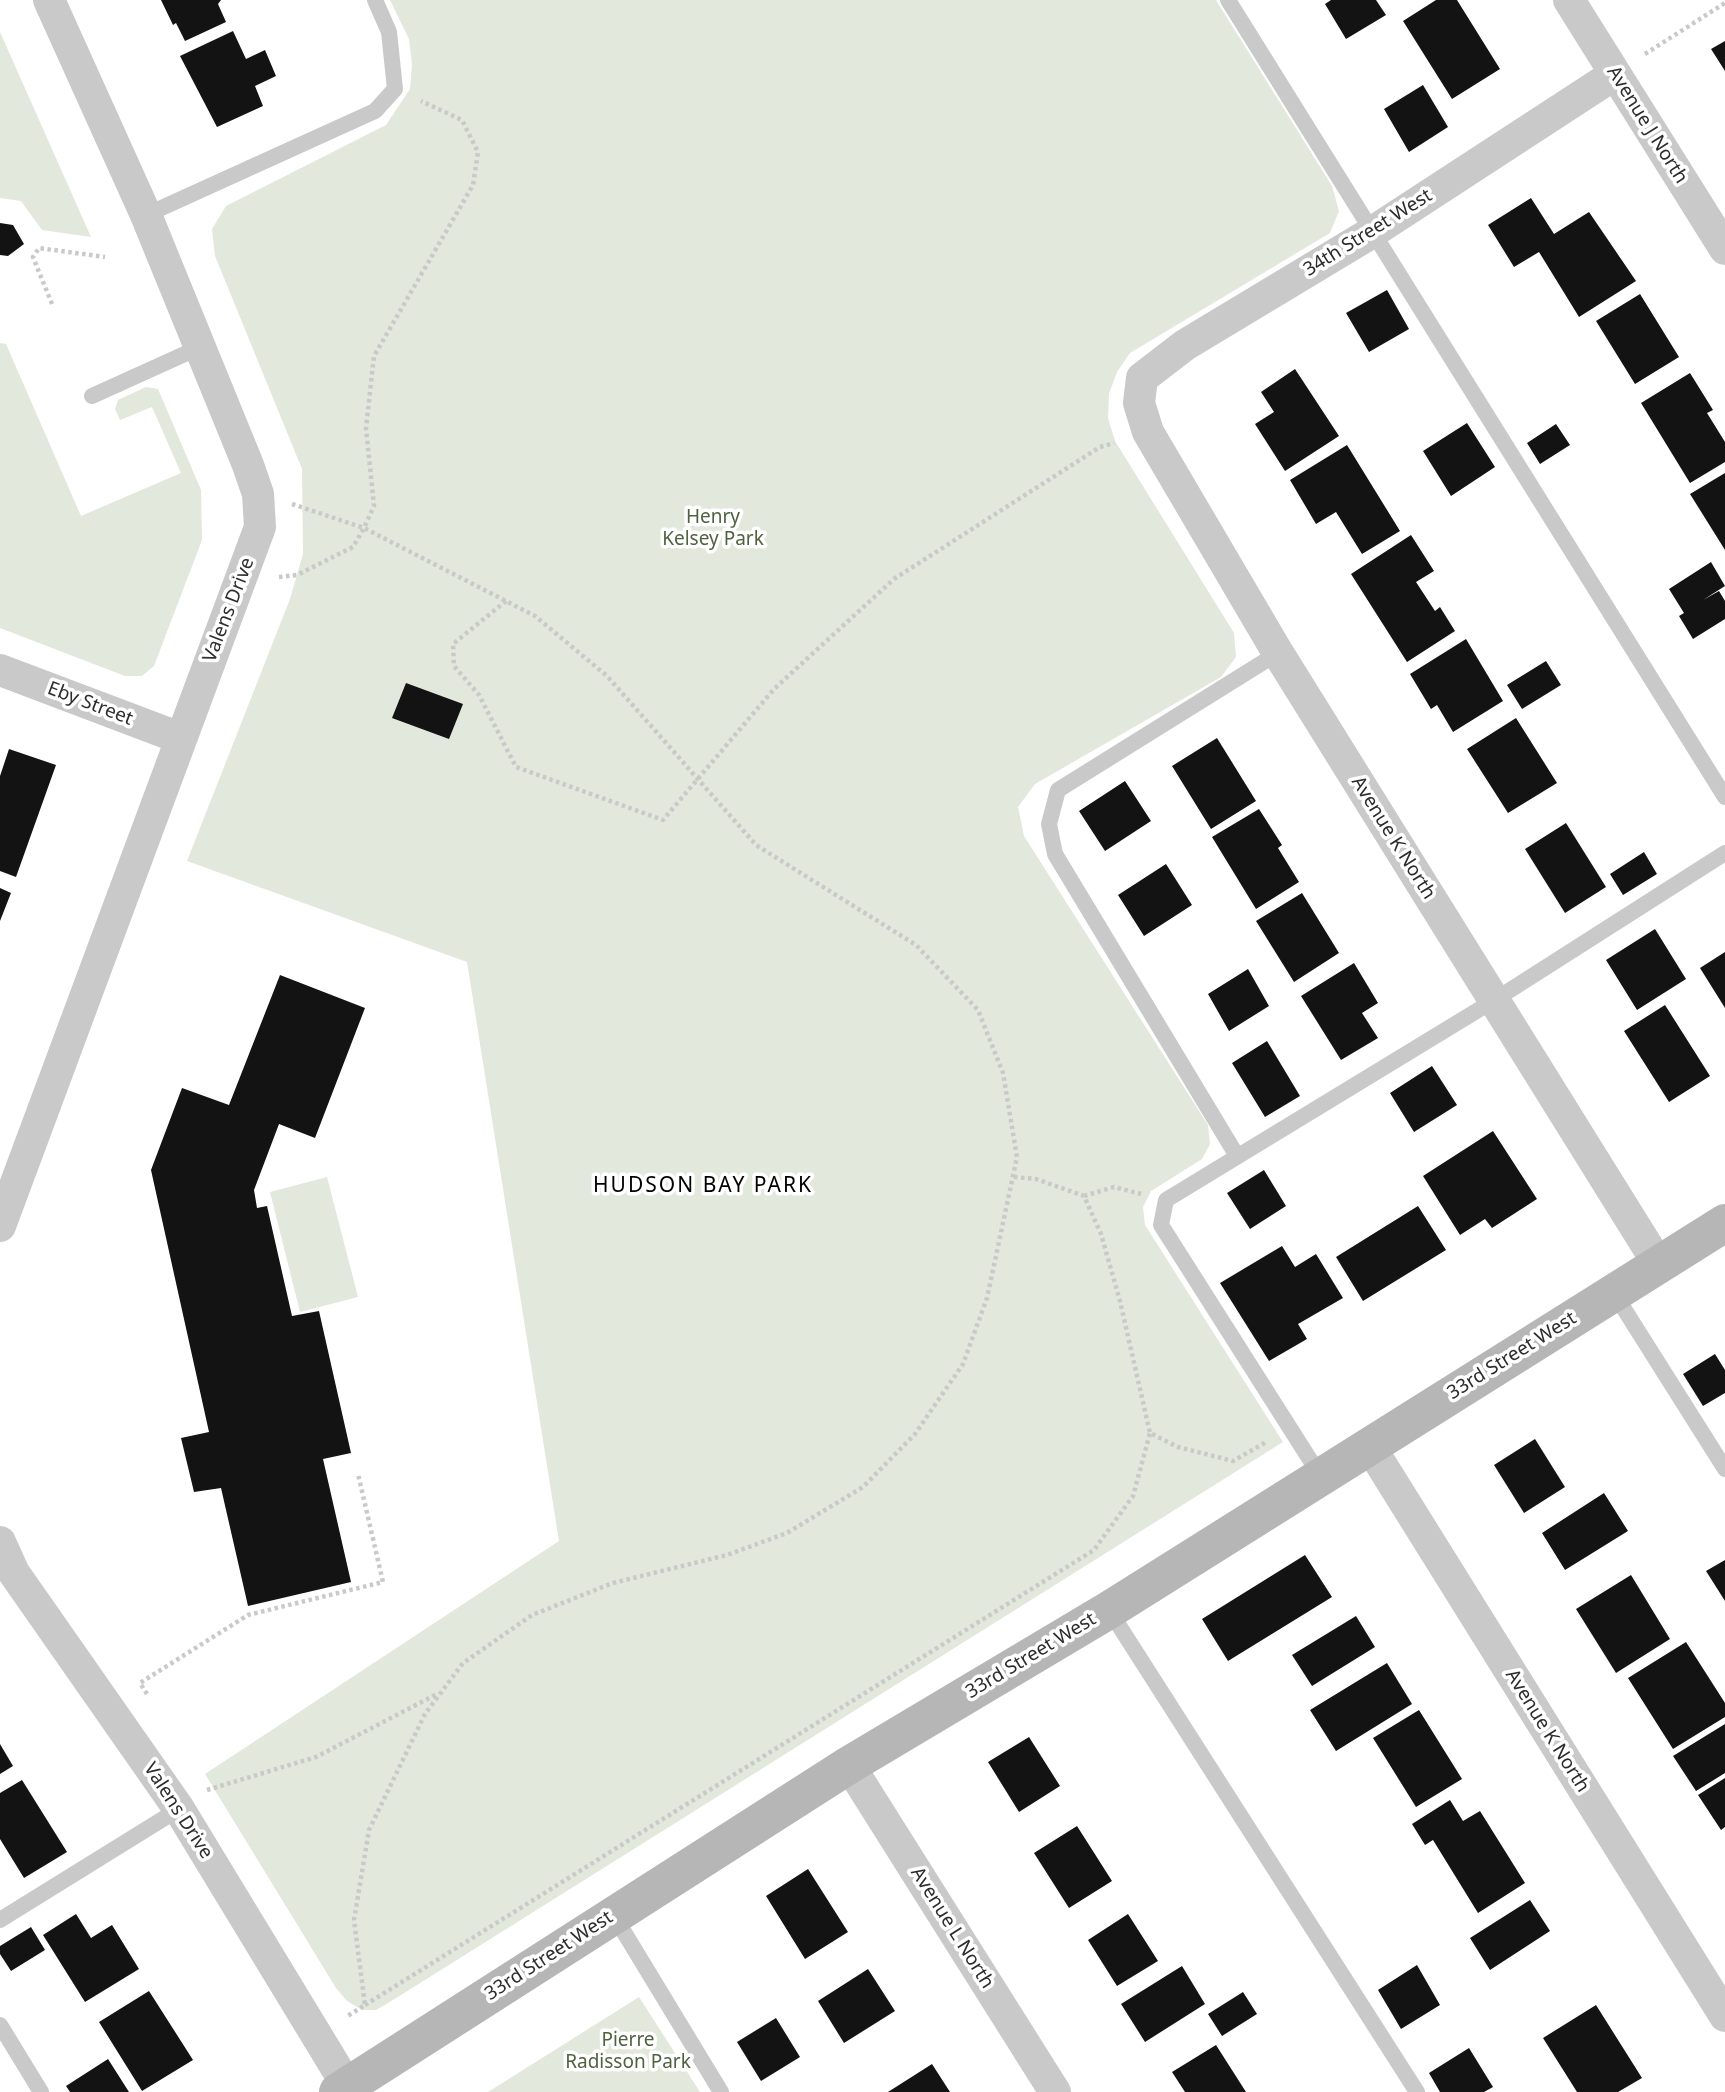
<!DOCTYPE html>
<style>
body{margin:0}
canvas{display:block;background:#fff}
</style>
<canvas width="1725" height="2092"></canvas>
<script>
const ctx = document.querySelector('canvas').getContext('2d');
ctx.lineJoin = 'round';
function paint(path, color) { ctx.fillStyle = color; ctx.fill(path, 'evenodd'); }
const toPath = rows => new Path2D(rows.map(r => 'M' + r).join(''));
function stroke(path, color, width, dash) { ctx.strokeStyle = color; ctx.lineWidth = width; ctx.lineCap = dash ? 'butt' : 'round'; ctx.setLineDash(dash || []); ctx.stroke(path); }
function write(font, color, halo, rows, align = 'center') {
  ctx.font = font + ' "Noto Sans",sans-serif'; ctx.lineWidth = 7; ctx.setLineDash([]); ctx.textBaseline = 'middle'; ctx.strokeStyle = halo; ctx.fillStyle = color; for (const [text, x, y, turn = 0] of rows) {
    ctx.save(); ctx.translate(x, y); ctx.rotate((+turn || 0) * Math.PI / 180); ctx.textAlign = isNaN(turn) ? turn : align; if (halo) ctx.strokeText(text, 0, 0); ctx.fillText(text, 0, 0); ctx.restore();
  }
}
const green = toPath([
 [390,0,1216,0,1332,186,1339,211,1330,233,1130,353,1117,372,1109,394,1108,418,1115,441,1234,633,1236,657,1221,677,1035,784,1018,807,1024,836,1208,1125,1210,1144,1202,1159,1151,1191,1143,1207,1145,1225,1283,1442,393,2000,376,2010,362,2010,347,2001,336,1988,205,1774,559,1541,467,962,187,861,290,599,303,554,302,469,215,256,212,229,226,206,386,125,410,89,412,65,409,39],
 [0,32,91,237,42,230,21,201,0,198],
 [0,343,6,344,81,516,181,473,152,407,120,420,115,409,118,400,146,387,158,389,201,490,202,540,154,666,142,676,125,676,0,628],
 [327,1177,358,1297,300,1312,270,1192],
 [639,1997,700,2092,488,2092]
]);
const building = toPath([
 [161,0,221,0,218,4,226,22,185,41,176,23,173,25],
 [1331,0,1376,0,1386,15,1346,39,1325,4],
 [1436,0,1457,0,1500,69,1452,99,1403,21],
 [233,31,246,59,265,50,276,76,255,86,263,106,217,127,180,56],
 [1725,41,1725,71,1711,49],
 [1423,85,1448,127,1409,152,1384,109],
 [1531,198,1554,234,1589,212,1636,281,1579,317,1539,252,1514,267,1488,225],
 [0,223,13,225,24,244,8,256,0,255],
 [1387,290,1409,329,1369,352,1346,313],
 [1640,294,1679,357,1635,384,1596,321],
 [1295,369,1339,436,1285,471,1255,424,1274,412,1261,392],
 [1690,373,1713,410,1707,413,1725,442,1725,462,1690,483,1641,403],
 [1467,423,1495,467,1451,496,1423,451],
 [1556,424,1570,445,1540,464,1527,443],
 [1347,445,1400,531,1362,554,1336,512,1316,524,1290,480],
 [1725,473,1725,550,1690,494],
 [1411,535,1434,571,1416,582,1435,611,1440,607,1455,631,1407,662,1351,574],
 [1711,562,1725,586,1703,600,1719,591,1725,601,1725,619,1693,639,1679,616,1684,613,1669,589],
 [1466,639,1503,701,1453,732,1437,705,1431,709,1410,674],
 [1546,661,1561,685,1522,709,1507,685],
 [406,683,463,704,449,739,392,718],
 [1516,718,1557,783,1508,813,1467,749],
 [1217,738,1256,801,1211,829,1172,766],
 [9,749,56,765,16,877,0,871,0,776],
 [1125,781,1151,821,1105,851,1079,811],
 [1259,809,1282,845,1278,848,1299,882,1256,909,1212,837],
 [1566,823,1606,887,1565,913,1525,849],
 [1644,852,1657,874,1623,895,1610,874],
 [1166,864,1192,905,1144,936,1118,895],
 [0,888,11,893,0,921],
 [1302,893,1339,953,1294,982,1256,921],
 [1655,929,1686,979,1637,1010,1606,960],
 [1725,952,1725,1008,1700,968],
 [1354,963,1378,1003,1362,1013,1378,1038,1341,1060,1301,996],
 [1248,969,1269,1006,1229,1031,1208,994],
 [280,975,365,1008,315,1138,279,1124,254,1190,257,1208,267,1206,292,1316,319,1311,351,1453,323,1459,351,1582,248,1606,221,1488,194,1492,181,1438,209,1432,151,1170,182,1088,229,1105],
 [1665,1005,1710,1076,1669,1102,1624,1031],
 [1267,1041,1300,1096,1265,1117,1232,1063],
 [1432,1066,1457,1105,1414,1132,1390,1093],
 [1493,1131,1537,1199,1492,1228,1485,1219,1460,1235,1423,1176],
 [1264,1170,1286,1206,1250,1229,1227,1193],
 [1418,1206,1446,1250,1363,1301,1336,1257],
 [1282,1246,1295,1267,1316,1254,1343,1298,1298,1324,1307,1339,1269,1361,1220,1283],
 [1715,1354,1725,1370,1725,1393,1703,1406,1683,1374],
 [1535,1439,1565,1487,1524,1513,1494,1465],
 [1604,1493,1628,1531,1565,1570,1542,1533],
 [1305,1555,1332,1597,1228,1661,1202,1619],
 [1725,1560,1725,1601,1706,1571],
 [1631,1575,1670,1639,1616,1673,1576,1609],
 [1356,1616,1375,1647,1312,1686,1292,1655],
 [1686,1642,1725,1703,1725,1717,1673,1749,1628,1678],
 [1387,1663,1412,1704,1336,1751,1310,1710],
 [1419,1710,1462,1779,1416,1807,1373,1738],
 [1725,1724,1725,1773,1696,1791,1673,1756],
 [1029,1737,1060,1786,1019,1812,988,1762],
 [0,1744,13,1766,0,1774],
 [1725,1778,1725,1827,1721,1830,1698,1795],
 [22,1780,67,1852,24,1878,0,1839,0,1793],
 [1450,1800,1463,1821,1480,1811,1525,1883,1478,1913,1433,1840,1425,1845,1412,1824],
 [1077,1826,1112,1881,1069,1908,1034,1853],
 [808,1869,848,1932,805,1959,766,1896],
 [1530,1900,1550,1931,1490,1970,1470,1938],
 [76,1914,91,1938,112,1925,139,1969,85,2002,43,1935],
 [1128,1914,1158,1961,1117,1986,1088,1940],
 [31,1927,45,1950,11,1971,0,1954,0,1946],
 [1417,1965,1440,2005,1401,2029,1378,1990],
 [1182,1966,1205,2004,1145,2042,1121,2004],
 [868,1969,895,2011,844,2043,818,2001],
 [149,1991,193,2060,142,2091,99,2022],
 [1243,1992,1257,2014,1222,2036,1208,2014],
 [1596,2005,1642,2078,1618,2092,1577,2092,1543,2038],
 [776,2018,800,2057,761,2081,737,2042],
 [1216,2045,1246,2092,1185,2092,1172,2072],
 [1469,2048,1493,2087,1484,2092,1440,2092,1429,2073],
 [108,2059,129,2092,70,2092,66,2086],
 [932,2064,950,2092,888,2092]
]);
const path = toPath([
 [1645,54,1725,3],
 [52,304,33,257,39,248,105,257],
 [292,504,364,528,535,616,607,676,756,845,916,945,978,1010,1003,1073,1017,1157,987,1298,963,1364,915,1434,863,1487,787,1533,727,1555,613,1583,532,1615,463,1663,425,1714,369,1830,354,1920,365,2005,346,2017],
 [279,577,297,575,353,547,364,528,374,506,366,428,374,356,473,185,478,152,462,120,421,101],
 [506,601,453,644,454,666,479,695,516,767,663,820,774,689,894,579,1100,447,1114,443],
 [1014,1177,1036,1179,1084,1196,1101,1234,1120,1301,1150,1433,1178,1447,1233,1461,1268,1441],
 [1084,1196,1114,1187,1141,1194],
 [147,1694,140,1683,248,1615,383,1582,358,1474],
 [207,1790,316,1757,437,1694],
 [365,2005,1094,1550,1133,1496,1150,1433]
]);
const service = toPath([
 [1228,0,1725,797],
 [146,215,375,111,395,89,389,32,375,0],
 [92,396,198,348],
 [1237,1156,1055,854,1049,824,1058,790,1278,653],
 [1614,1293,1725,1469],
 [1321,1477,1161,1225,1166,1200,1493,1001,1725,853],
 [1109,1610,1417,2092],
 [613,1914,721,2092],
 [0,1920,179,1809],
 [0,2025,41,2092]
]);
const minor = toPath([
 [1569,0,1725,249],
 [1615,74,1371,233,1185,345,1142,378,1139,403,1148,432,1278,653,1659,1265],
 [0,670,180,738],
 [0,1226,260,527,258,494,248,465,146,215,49,0],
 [1369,1445,1725,2016],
 [0,1542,14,1573,179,1809,351,2092],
 [849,1765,1055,2092]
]);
const secondary = toPath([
 [338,2092,849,1765,1109,1610,1725,1223]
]);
const streetNames = [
 ["Avenue J North",1647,125,58],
 ["34th Street West",1368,233,-32],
 ["Valens Drive",229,610,-69],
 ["Eby Street",90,704,21],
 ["Avenue K North",1393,838,58],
 ["33rd Street West",1512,1356,-32],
 ["33rd Street West",1031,1656,-31],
 ["Avenue K North",1547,1731,58],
 ["Valens Drive",178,1811,57],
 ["Avenue L North",952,1928,58],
 ["33rd Street West",549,1956,-33]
];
const parkNames = [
 ["Henry",713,518],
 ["Kelsey Park",713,540],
 ["Pierre",628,2041],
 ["Radisson Park",628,2063]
];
const neighbourhoodNames = [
 ["HUDSON BAY PARK",703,1186]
];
paint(green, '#e2e8db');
paint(building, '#131313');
stroke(path, '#c9c9c9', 4.5, [3.5, 3.5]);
stroke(service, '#c9c9c9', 16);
stroke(minor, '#c9c9c9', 32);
stroke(secondary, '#b6b6b6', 38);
write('19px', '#2c2c2c', '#fff', streetNames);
write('19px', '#4e623f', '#fff', parkNames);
ctx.letterSpacing = '2px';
write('21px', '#000', '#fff', neighbourhoodNames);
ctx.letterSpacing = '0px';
</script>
